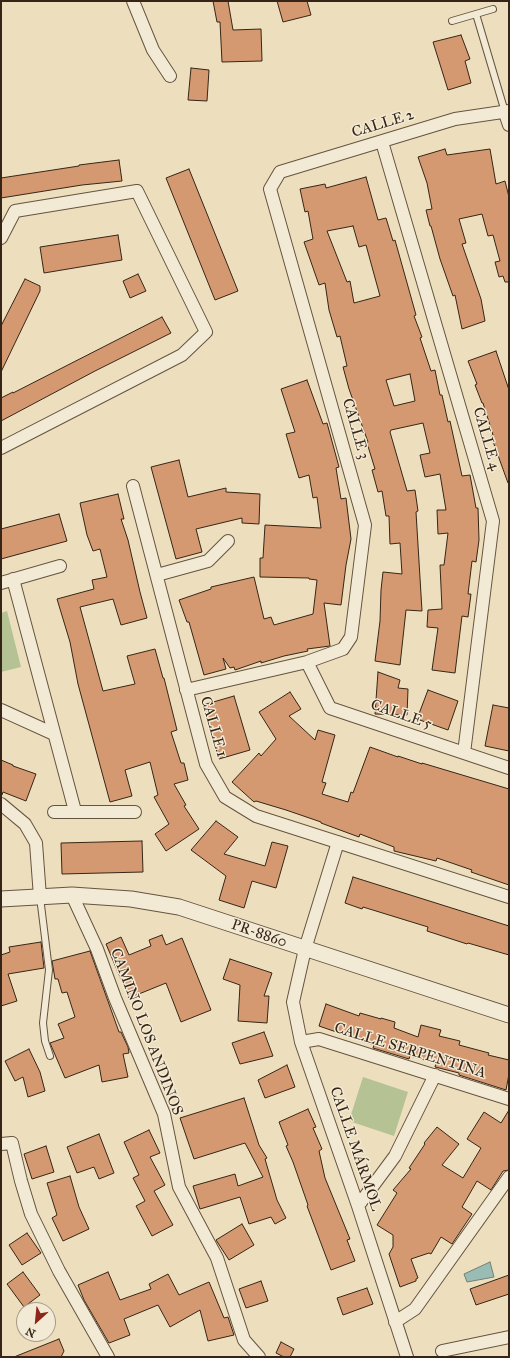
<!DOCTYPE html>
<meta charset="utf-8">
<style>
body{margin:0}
#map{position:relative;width:510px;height:1358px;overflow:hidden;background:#eddfbe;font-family:"IM FELL Great Primer",serif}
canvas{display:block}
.frame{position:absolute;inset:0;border:2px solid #362516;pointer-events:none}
.north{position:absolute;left:16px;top:1302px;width:40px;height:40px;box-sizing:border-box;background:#f3ead5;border:1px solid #a79b89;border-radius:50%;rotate:207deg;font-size:11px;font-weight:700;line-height:16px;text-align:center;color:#362516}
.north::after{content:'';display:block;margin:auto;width:14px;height:18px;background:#8f2418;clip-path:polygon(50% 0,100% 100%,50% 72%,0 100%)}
</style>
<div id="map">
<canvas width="510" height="1358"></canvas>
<div class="frame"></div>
<div class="north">N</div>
</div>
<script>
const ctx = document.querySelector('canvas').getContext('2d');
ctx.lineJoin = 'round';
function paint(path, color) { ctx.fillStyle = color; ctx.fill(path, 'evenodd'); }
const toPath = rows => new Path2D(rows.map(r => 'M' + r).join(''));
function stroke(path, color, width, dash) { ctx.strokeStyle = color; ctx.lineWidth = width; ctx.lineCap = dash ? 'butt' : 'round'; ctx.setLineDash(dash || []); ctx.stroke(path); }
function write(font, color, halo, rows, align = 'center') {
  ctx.font = font + ' "IM FELL Great Primer",serif'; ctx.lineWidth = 3; ctx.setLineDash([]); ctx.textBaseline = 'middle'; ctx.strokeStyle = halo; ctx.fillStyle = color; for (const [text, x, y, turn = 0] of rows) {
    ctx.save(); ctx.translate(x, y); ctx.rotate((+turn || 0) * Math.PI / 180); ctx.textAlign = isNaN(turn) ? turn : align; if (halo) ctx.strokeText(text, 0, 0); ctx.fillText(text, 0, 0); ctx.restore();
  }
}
const green = toPath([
 [7,611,21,667,1,672,1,613],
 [363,1077,408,1092,394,1136,349,1121]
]);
const water = toPath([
 [490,1262,494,1277,467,1282,464,1274,490,1262]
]);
const building = toPath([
 [213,1,228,1,233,30,261,29,262,61,222,62,220,22,217,22,213,1],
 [277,1,307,1,311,15,283,22,277,1],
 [461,35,470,59,465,61,471,83,448,90,433,42,461,35],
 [191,68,209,70,207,101,188,100,191,68],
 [445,149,447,155,490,149,496,184,505,181,509,197,509,282,505,282,503,276,499,277,495,262,500,261,493,235,488,236,482,214,459,219,466,243,462,244,481,299,485,321,462,329,455,295,453,296,440,259,431,226,430,226,426,210,432,209,427,183,418,157,445,149],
 [119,160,122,181,82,185,1,198,1,178,79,166,79,165,119,160],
 [189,169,238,291,215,300,166,178,189,169],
 [366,177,378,220,386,218,393,241,395,240,416,315,414,316,422,337,420,338,431,371,435,370,440,395,442,395,448,422,450,421,462,476,470,475,476,508,478,508,479,540,476,562,472,561,468,594,471,594,468,617,462,616,455,673,432,670,438,628,427,627,428,610,442,609,440,565,444,565,448,533,438,534,437,510,446,510,440,474,425,477,420,455,430,453,423,423,391,430,390,432,407,491,415,490,418,511,416,512,422,611,406,610,400,665,375,661,380,621,381,590,383,572,402,574,400,543,390,544,389,516,386,516,382,491,378,492,372,470,375,469,367,443,368,442,349,389,343,367,347,366,340,336,337,337,329,310,325,283,319,285,304,242,313,239,308,211,305,212,300,189,325,184,326,188,366,177],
 [353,226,359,247,366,245,380,296,354,303,350,281,347,282,327,231,353,226],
 [410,374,415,401,394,406,386,380,410,374],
 [118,235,122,260,44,273,40,247,118,235],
 [138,274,146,291,130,298,123,281,138,274],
 [25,279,40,286,40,291,1,372,1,326,25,279],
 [162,317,171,333,95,371,1,421,1,398,13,392,13,393,162,317],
 [496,351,509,390,509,483,508,483,491,436,493,435,483,403,482,403,475,385,477,384,468,361,496,351],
 [307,380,323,424,327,423,339,467,336,468,341,499,346,498,351,539,346,565,341,605,324,603,330,646,307,649,308,651,284,656,261,663,261,661,235,670,234,667,230,668,223,658,226,669,204,675,189,622,187,622,179,600,211,589,211,587,254,577,264,619,271,617,274,625,313,614,317,580,309,579,309,578,260,577,260,558,263,558,265,525,321,528,317,497,313,498,309,475,299,478,286,434,295,432,281,389,307,380],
 [179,460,188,497,226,488,226,492,260,494,259,524,242,523,242,518,196,529,202,552,176,559,151,467,179,460],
 [118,494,124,519,121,519,128,540,140,592,147,618,121,625,113,599,80,607,103,691,135,684,127,656,155,649,163,678,164,678,177,730,171,732,181,763,184,763,188,780,174,784,186,805,184,806,199,829,166,851,155,834,169,824,154,797,158,795,150,762,125,770,132,796,110,802,78,684,70,642,57,599,94,589,92,580,107,577,100,549,93,551,87,535,80,503,118,494],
 [59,514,67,541,1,559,1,529,59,514],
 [378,672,400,680,398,688,408,689,407,715,375,714,378,672],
 [428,690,458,701,448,730,417,719,428,690],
 [290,692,301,709,289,716,315,740,318,730,335,735,322,782,326,783,322,794,348,802,351,792,353,793,370,747,398,757,398,756,422,764,422,763,509,789,509,885,471,872,472,870,437,858,436,861,394,851,394,847,360,834,359,837,321,823,321,822,286,810,256,801,254,802,232,782,259,753,261,756,276,739,259,712,290,692],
 [234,696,250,750,219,759,203,705,234,696],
 [493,705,509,708,509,751,485,746,493,705],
 [1,760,13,765,13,766,36,774,26,801,3,792,2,795,1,795,1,760],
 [216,821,238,837,224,854,265,866,272,842,288,846,276,888,252,881,244,908,219,900,226,876,191,850,216,821],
 [142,841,143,872,62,874,61,843,142,841],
 [353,877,509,926,509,955,468,943,467,944,427,931,428,927,363,907,362,909,345,903,353,877],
 [162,935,166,945,182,938,211,1010,181,1022,166,983,129,998,106,944,121,937,129,955,151,946,149,940,162,935],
 [41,942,44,968,8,974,17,1001,1,1006,1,955,10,952,9,947,41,942],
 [90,951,119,1032,121,1032,128,1047,129,1053,123,1054,128,1077,102,1082,99,1065,65,1078,50,1043,64,1038,58,1024,75,1017,67,992,62,993,58,979,55,979,52,961,90,951],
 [230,959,272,973,264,996,269,996,267,1023,238,1021,240,985,223,979,230,959],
 [326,1004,359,1016,360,1013,381,1019,381,1018,395,1022,394,1028,418,1037,421,1025,441,1030,439,1036,460,1041,459,1045,489,1053,488,1055,509,1060,509,1074,506,1090,459,1075,459,1073,435,1067,436,1063,410,1056,409,1059,373,1048,374,1045,319,1026,326,1004],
 [264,1032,273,1056,240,1064,232,1043,264,1032],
 [29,1049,40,1072,45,1091,28,1097,23,1077,15,1081,5,1061,29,1049],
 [287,1065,295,1087,265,1098,258,1080,287,1065],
 [244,1098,259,1145,267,1158,265,1159,277,1200,286,1218,275,1224,271,1217,249,1224,240,1197,200,1209,193,1186,235,1174,238,1186,263,1177,245,1143,194,1159,180,1118,244,1098],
 [308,1109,316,1127,313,1128,322,1149,319,1151,325,1178,350,1239,347,1240,355,1261,331,1270,307,1206,308,1205,293,1162,286,1146,288,1145,279,1122,308,1109],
 [509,1110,509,1170,503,1171,491,1190,477,1181,462,1207,472,1214,452,1244,441,1237,431,1254,429,1253,411,1259,418,1278,416,1279,416,1281,400,1287,389,1254,393,1247,393,1235,377,1225,397,1193,393,1190,411,1169,409,1168,425,1144,424,1143,437,1127,459,1144,442,1165,463,1178,481,1148,467,1139,484,1112,501,1123,509,1110],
 [149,1130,160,1153,150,1157,165,1185,154,1191,173,1225,152,1236,136,1206,145,1201,133,1178,139,1175,124,1142,149,1130],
 [99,1134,114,1173,99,1179,94,1167,77,1173,67,1147,99,1134],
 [46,1146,54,1172,32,1179,24,1154,46,1146],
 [70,1176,79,1207,89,1229,63,1241,52,1218,57,1215,47,1183,70,1176],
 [242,1224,254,1245,229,1260,216,1240,242,1224],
 [27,1233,41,1253,22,1265,9,1245,27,1233],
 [23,1272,40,1295,24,1307,7,1284,23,1272],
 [108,1272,120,1300,151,1289,149,1284,168,1274,179,1295,209,1282,224,1318,228,1317,234,1335,208,1341,200,1310,170,1327,158,1305,124,1319,130,1335,109,1343,84,1300,78,1285,108,1272],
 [509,1275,509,1294,476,1305,470,1289,509,1275],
 [261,1281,268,1301,246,1308,239,1289,261,1281],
 [367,1288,373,1304,343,1315,337,1298,367,1288],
 [59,1339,64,1351,61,1357,14,1357,59,1339],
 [281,1342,294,1349,290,1357,284,1357,276,1353,281,1342]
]);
const service = toPath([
 [476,14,505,112],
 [452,21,493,9],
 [40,897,49,970,43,1023,45,1041,50,1056]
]);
const minor = toPath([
 [133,1,153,50,170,76],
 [505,113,509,125],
 [382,142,493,521,464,753],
 [1,238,15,211,137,191,206,332,182,355,1,448],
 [133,486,206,764,225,797,256,816,509,897],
 [157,575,208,561,228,541],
 [13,579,75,811],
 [1,583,60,566],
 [307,662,330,708,509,768],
 [186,690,307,662,343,649,351,637,365,525,270,189,280,172,455,119,509,111],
 [1,710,54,734],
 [1,804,25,824,36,843,40,897],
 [54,812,135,812],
 [338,842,305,949,293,1002,301,1042,358,1206,407,1357],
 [72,895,97,949,115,998,164,1114,179,1187,217,1258,244,1340,259,1357],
 [301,1042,319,1039,509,1099],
 [1,1144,12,1143,21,1181,31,1214,59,1271,108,1357],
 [358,1206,395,1156,435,1075],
 [395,1322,415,1309,509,1177],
 [442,1351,509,1337]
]);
const tertiary = toPath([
 [1,899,72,895,131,899,179,907,509,1015]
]);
const streetNames = [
 ["CALLE 2",383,124,-17],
 ["CALLE 3",355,429,74],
 ["CALLE 4",486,439,74],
 ["CALLE 5",401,715,19],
 ["CALLE 1",213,727,74],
 ["PR-8860",259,934,19],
 ["CAMINO LOS ANDINOS",146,1032,69],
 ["CALLE SERPENTINA",410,1051,17],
 ["CALLE MÁRMOL",355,1149,71]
];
paint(green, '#b5c294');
paint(water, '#99bcb4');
stroke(water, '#718075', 1);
paint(building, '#d49971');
stroke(building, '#362516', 1);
stroke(service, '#645440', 8);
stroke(minor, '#645440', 14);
stroke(tertiary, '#645440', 17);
stroke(service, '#f3ead5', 6);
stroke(minor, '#f3ead5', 12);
stroke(tertiary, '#f3ead5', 15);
write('15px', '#362516', '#f3ead5', streetNames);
</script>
